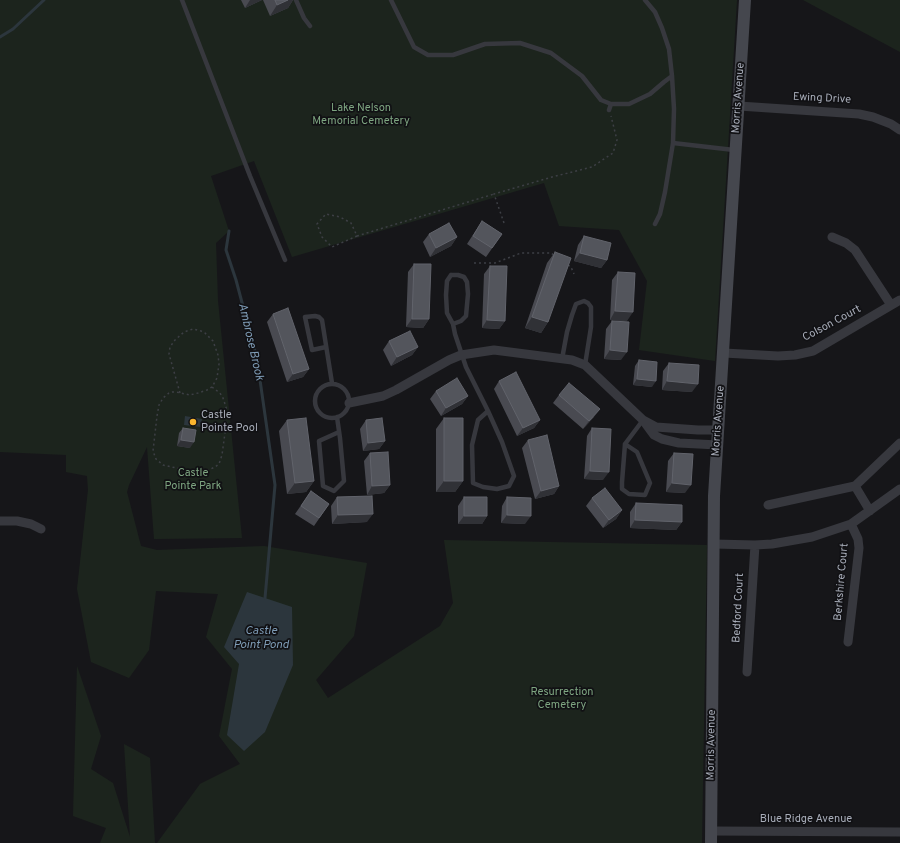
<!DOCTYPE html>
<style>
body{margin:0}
canvas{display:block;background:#161619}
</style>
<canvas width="900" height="843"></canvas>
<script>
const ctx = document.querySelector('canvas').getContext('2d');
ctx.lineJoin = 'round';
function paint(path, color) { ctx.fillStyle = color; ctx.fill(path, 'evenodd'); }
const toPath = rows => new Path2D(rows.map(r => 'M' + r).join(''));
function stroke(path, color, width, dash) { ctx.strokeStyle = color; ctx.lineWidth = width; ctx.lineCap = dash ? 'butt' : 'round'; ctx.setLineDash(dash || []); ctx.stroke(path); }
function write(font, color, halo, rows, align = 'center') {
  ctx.font = font + ' Overpass,sans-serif'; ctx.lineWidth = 3.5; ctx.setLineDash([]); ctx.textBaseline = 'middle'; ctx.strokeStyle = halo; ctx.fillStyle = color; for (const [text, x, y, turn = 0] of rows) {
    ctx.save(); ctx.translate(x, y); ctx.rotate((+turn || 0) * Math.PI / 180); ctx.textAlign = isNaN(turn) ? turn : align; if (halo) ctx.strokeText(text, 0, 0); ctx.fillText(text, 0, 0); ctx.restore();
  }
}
const green = toPath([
 [0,0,737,0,715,361,639,350,647,281,619,230,559,226,544,183,292,257,254,161,211,176,229,231,216,243,218,301,242,538,154,539,147,447,129,485,127,492,141,546,157,550,264,546,367,563,354,636,316,680,328,698,440,626,453,603,444,540,707,545,702,843,157,843,200,784,240,764,219,736,232,669,206,637,218,594,156,591,149,650,129,678,91,662,77,589,88,490,87,476,66,472,66,455,0,452],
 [803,0,900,0,900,52],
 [77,666,101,736,91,769,113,783,130,837,124,744,150,758,155,843,100,843,106,828,73,816]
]);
const water = toPath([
 [185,416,202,419,201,427,184,425],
 [247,592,292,607,293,665,265,732,244,751,227,735,239,664,224,647]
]);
const stream = toPath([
 [0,37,13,29,44,0],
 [229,231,226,250,236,280,257,359,275,485,265,598]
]);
const path = toPath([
 [504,223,494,194,552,177,592,167,613,153,617,140,611,116],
 [357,236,332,247,322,237,317,224,326,214,340,217,351,223,357,236,494,194],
 [474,263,495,263,521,253,551,253,555,256],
 [568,265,571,267,574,274],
 [180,393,169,354,170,347,175,340,184,332,193,329,201,331,205,333,213,341,218,355,219,364,217,378,212,387,207,390,198,393,190,395,176,392,172,392,169,393,163,398,159,405,157,416,153,451,156,459,163,465,194,472,206,471,215,467,219,464,222,455,227,418,226,407,223,398,220,393,212,387]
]);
const lane = toPath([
 [182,0,250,176,285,260],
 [296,0,304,18,310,26],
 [391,0,414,47,428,55,453,55,485,44,520,43,551,53,582,76,601,100,611,104],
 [645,0,655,12,662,28,669,49,672,76,674,109,673,143,665,192,660,214,655,224],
 [609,110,611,104,629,104,650,94,664,82,672,76],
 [673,143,734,150],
 [451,275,458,275,464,277,467,282,468,294,466,316,461,321,453,324,447,313,446,295,447,281,451,275],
 [453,324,455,334,466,367,488,411],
 [326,347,312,350,305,317,315,316,319,317,322,320,332,383],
 [562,359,567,332,572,315,576,304,584,301,588,303,591,307,591,327,585,365],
 '315 401a17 17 0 1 1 34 0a17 17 0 1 1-34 0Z',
 [488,411,502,442,514,476,509,486,497,489,483,487,473,483,472,445,478,420,488,411],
 [337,417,340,438,344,481,334,491,323,486,319,441,339,432],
 [625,444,637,452,650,483,645,495,629,494,622,489,622,482,625,444],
 [625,444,643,420]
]);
const street = toPath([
 [739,106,859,114,873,117,891,124,900,130],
 [832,237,846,243,855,250,891,305],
 [724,353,778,356,795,355,813,351,900,300],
 [349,403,383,396,396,390,449,360,461,355,494,350,572,360,585,365,643,420],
 [718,445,679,443,662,439,654,435,643,420,656,427,698,430,719,430],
 [768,505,855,486],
 [870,511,855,486,900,443],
 [0,521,17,521,31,524,41,529],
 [714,544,755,545,772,544,812,537,851,524,900,489],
 [848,642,859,548,858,539,851,524],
 [747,672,755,545],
 [712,831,900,832]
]);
const secondary = toPath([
 [711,843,714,496,745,0]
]);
const wall = toPath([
 [241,0,262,0,245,8],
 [263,0,293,0,288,8,270,16],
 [482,221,502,234,486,257,467,244],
 [429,234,457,237,451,246,430,257,423,242],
 [584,236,607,260,601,268,574,261,578,245],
 [555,252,548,322,541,333,525,328,547,263],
 [414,264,429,319,423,328,406,327,408,272],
 [490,266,505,321,499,329,482,328,484,274],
 [618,272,627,321,610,320,612,280],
 [273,314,309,369,303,377,287,382,267,322],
 [612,321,621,360,604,359,606,329],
 [389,341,418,347,412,355,391,366,383,350],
 [639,360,652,387,633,385,635,366],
 [669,363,692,392,662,390,663,371],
 [499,381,540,420,534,428,517,436,494,389],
 [436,391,468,396,462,404,441,416,430,399],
 [559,395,594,417,583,429,553,403],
 [444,418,463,481,455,492,436,492,436,429],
 [287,420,314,481,306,492,287,494,279,431],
 [366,420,385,441,379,449,363,451,360,429],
 [183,428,190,448,177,446,179,433],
 [592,428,603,480,584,479,587,436],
 [528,440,559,486,554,494,535,499,522,448],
 [370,453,390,485,384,493,367,495,364,461],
 [674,453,685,493,666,492,668,461],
 [311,491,329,504,314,526,295,514],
 [337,497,367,522,332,524,331,506],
 [464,497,487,516,482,524,458,524,458,506],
 [507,497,525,524,501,523,502,506],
 [592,498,622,510,616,519,603,528,586,506],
 [636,503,682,522,676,530,630,528,630,512]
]);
const shadedWall = toPath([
 [250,0,262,0,245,8],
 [288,0,293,0,288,8,270,16,277,5],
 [457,237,451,246,430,257,436,248],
 [580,253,607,260,601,268,574,261],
 [615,311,633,312,627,321,610,320],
 [532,317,548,322,541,333,525,328],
 [412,319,429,319,423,328,406,327],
 [487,320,505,321,499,329,482,328],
 [418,347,412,355,391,366,397,357],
 [610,350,627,352,621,360,604,359],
 [309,369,303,377,287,382,293,374],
 [637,379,656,381,652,387,633,385],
 [667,381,698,384,692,392,662,390],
 [468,396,462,404,441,416,446,408],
 [600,409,594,417,583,429,589,421],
 [540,420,534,428,517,436,523,428],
 [181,440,194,442,190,448,177,446],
 [385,441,379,449,363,451,368,443],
 [590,471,609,472,603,480,584,479],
 [314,481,306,492,287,494,295,483],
 [444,481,463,481,455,492,436,492],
 [672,483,691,485,685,493,666,492],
 [390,485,384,493,367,495,372,486],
 [559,486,554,494,535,499,541,491],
 [622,510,616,519,603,528,609,520],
 [373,514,367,522,332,524,338,515],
 [507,515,531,516,525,524,501,523],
 [464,516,487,516,482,524,458,524],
 [635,520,682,522,676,530,630,528]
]);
const building = toPath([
 [275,0,288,0,277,5,275,0],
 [482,221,502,234,492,248,473,236,482,221],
 [449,223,457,237,436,248,429,234,449,223],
 [584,236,611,243,607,260,580,253,584,236],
 [555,252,571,258,548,322,532,317,555,252],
 [414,264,431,264,429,319,412,319,414,264],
 [490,266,507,266,505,321,487,320,490,266],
 [618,272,635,273,633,312,615,311,618,272],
 [288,308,309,369,293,374,273,314,288,308],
 [612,321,629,322,627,352,610,350,612,321],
 [410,331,418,347,397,357,389,341,410,331],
 [639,360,657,362,656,381,637,379,639,360],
 [669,363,699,365,698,384,667,381,669,363],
 [516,372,540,420,523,428,499,381,516,372],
 [457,378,468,396,446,408,436,391,457,378],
 [569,383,600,409,589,421,559,395,569,383],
 [306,418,314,481,295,483,287,420,306,418],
 [382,418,385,441,368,443,366,420,382,418],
 [444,418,463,418,463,481,444,481,444,418],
 [183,428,196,430,194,442,181,440,183,428],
 [592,428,611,429,609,472,590,471,592,428],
 [547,435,559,486,541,491,528,440,547,435],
 [388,452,390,485,372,486,370,453,388,452],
 [674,453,693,454,691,485,672,483,674,453],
 [605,488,622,510,609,520,592,498,605,488],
 [311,491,329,504,319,518,301,506,311,491],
 [372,496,373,514,338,515,337,497,372,496],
 [464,497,487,497,487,516,464,516,464,497],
 [507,497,531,498,531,516,507,515,507,497],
 [636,503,682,505,682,522,635,520,636,503]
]);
const markers = [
 [193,422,4,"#f9b52e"]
];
const streetNames = [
 ["Morris Avenue",739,98,-86],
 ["Ewing Drive",822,99,3],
 ["Colson Court",832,324,-28],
 ["Morris Avenue",719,421,-86],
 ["Berkshire Court",842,582,-85],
 ["Bedford Court",739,608,-87],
 ["Morris Avenue",712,745,-89],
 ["Blue Ridge Avenue",806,820]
];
const parkNames = [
 ["Lake Nelson",361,109],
 ["Memorial Cemetery",361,122],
 ["Castle",193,474],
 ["Pointe Park",193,487],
 ["Resurrection",562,693],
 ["Cemetery",562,706]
];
const poiNames = [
 ["Castle",201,416],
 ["Pointe Pool",201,429]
];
const waterNames = [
 ["Ambrose Brook",250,342,77],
 ["Castle",261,632],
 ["Point Pond",261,646]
];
paint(green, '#1c241d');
paint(water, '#2c363d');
stroke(stream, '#2c363d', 3);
stroke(path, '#3d3f45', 1.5, [2, 3]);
stroke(lane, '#37383e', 4.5);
stroke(street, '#37383e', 9);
stroke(secondary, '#45474e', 12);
paint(wall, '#494a51');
paint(shadedWall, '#303136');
paint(building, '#53555c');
stroke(building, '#61636b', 1);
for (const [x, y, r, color] of markers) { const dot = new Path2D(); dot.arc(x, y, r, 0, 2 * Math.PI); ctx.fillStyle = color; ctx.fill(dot); stroke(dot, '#111114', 1.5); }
write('11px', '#a8adb9', '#111114', streetNames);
write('11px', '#7ea581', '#111114', parkNames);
write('11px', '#a8adb9', '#111114', poiNames, 'left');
write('italic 12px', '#7e9bb5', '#111114', waterNames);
</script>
